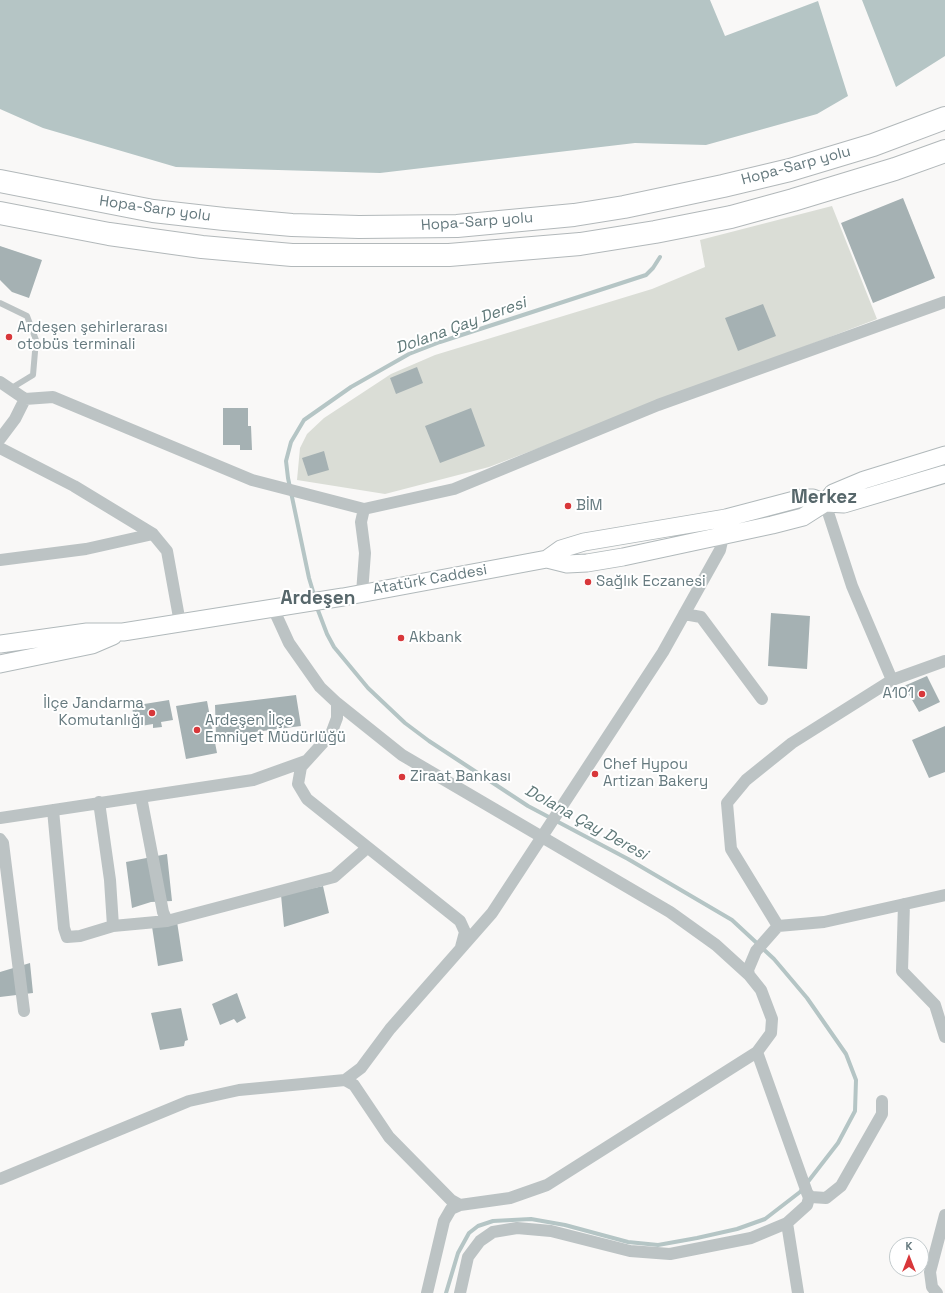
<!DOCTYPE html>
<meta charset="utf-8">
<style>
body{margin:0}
#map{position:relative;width:945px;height:1293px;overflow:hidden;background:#f9f8f7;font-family:"Space Grotesk",sans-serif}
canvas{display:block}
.north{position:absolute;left:889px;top:1237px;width:40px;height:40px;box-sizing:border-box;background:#fff;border:1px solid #c2cacc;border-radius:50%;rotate:0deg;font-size:11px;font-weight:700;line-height:16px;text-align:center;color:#667a7f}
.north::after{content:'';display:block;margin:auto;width:14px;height:18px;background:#d8373a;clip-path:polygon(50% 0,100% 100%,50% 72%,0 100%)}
</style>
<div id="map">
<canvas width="945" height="1293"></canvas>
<div class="north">K</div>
</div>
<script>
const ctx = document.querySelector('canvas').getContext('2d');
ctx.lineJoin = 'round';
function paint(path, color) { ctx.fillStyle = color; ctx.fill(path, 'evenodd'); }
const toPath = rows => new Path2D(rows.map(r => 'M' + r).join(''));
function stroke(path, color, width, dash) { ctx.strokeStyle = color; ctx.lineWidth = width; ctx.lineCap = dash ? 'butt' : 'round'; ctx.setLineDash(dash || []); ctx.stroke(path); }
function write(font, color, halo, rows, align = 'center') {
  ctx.font = font + ' "Space Grotesk",sans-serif'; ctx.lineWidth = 4; ctx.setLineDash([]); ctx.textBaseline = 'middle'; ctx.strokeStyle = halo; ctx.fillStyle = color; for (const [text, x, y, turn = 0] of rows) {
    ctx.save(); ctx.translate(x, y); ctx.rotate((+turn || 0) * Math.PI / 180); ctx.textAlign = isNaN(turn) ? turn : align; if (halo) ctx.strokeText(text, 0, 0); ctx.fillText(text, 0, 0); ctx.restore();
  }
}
const green = toPath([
 [832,206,877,319,489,467,385,494,297,480,300,448,307,434,324,418,391,374,435,355,652,289,705,267,700,240]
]);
const water = toPath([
 [0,0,710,0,725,36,818,1,848,96,817,114,706,145,635,143,380,173,176,167,43,128,0,109],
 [862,0,945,0,945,56,896,87]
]);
const stream = toPath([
 [315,598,309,578,288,478,286,461,291,442,304,420,351,387,409,354,440,342,646,275,653,268,660,257],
 [316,605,327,634,334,647,368,688,405,723,429,741,528,806,628,859,732,920,774,959,807,998,846,1054,856,1080,855,1111,838,1143,800,1192,765,1219,737,1229,697,1238,658,1245,628,1242,565,1225,531,1219,493,1221,478,1226,469,1233,458,1253,446,1293]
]);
const building = toPath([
 [903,198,935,278,873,303,841,223],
 [0,246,42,260,29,298,12,292,0,280],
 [763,304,776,336,738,351,725,318],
 [417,367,423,383,396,394,390,378],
 [223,408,248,408,248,426,251,426,252,450,240,450,240,445,223,445],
 [471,408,485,446,440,463,425,426],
 [324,451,329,470,308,476,302,458],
 [771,613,810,616,807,669,768,666],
 [927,676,940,702,919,712,904,686],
 [296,695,301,726,216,737,215,705],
 [169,700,173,720,161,722,162,727,153,728,153,724,135,727,132,706],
 [207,701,217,753,186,759,176,706],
 [945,726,945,772,929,778,912,740],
 [167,854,172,901,151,902,132,908,126,862],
 [323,886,329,913,284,927,281,895],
 [176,915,183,961,158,966,151,920],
 [30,963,33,993,0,997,0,972],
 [237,993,246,1018,237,1023,234,1019,220,1025,212,1004],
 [181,1008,188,1040,185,1041,184,1046,160,1050,151,1013]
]);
const lane = toPath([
 [0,303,27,316,36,340,33,375,10,389]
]);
const street = toPath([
 [0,382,25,399],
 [0,439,15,419,25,399,53,397,252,480,364,509],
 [0,448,74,486,153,534,167,551,180,623],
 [825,503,852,586,892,680],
 [0,560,86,549,153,534],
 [362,593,365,553,361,522,364,509,454,489,658,405,945,302],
 [684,614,701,617,762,699],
 [945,661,892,680,792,743,746,780,727,803,731,849,778,926,824,922,945,895],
 [337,703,337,718,331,734,301,767,298,784,307,799,460,921,465,932,461,947],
 [141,797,163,912,167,921],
 [99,802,110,880,113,926],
 [53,810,64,928,67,937,80,936,113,926,167,921,334,877,367,848],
 [0,818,253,780,306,761],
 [0,839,3,843,24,1011],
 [904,904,902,971,935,1005,945,1037],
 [749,975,748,970,756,951,778,926],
 [345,1080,361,1068,390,1029,492,913,663,652,720,550,722,541,715,537],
 [0,1179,189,1101,239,1090,345,1080,354,1085,389,1137,451,1200,460,1205,510,1198,547,1185,757,1052,771,1033,772,1019,761,990,749,975,716,945,670,912,402,755,337,703,320,687,289,643,273,608],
 [807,1193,811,1197,826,1198,841,1186,882,1114,882,1101],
 [787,1223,798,1293],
 [427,1293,444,1221,451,1209,460,1205],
 [460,1293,468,1257,480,1241,493,1232,517,1228,551,1231,630,1251,670,1254,751,1238,787,1223,807,1205,809,1198,757,1052],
 [937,1293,932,1287,930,1272,945,1215]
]);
const secondary = toPath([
 [547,559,561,549,584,542,726,518,802,498,813,498,825,503,833,493,864,480,945,455],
 [0,644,87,632,123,632,343,597,547,559,567,564,587,563,623,557,772,525,803,517,825,503,844,504,945,474],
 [0,664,92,645,113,636]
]);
const highway = toPath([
 [0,181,153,211,224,219,292,225,359,227,457,226,574,215,624,207,723,186,790,170,873,145,945,118],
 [0,213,109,234,202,247,292,255,449,255,580,244,655,232,731,217,793,200,895,169,945,151]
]);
const markers = [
 [9,337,4,"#d8373a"],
 [568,506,4,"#d8373a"],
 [588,582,4,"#d8373a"],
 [401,638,4,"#d8373a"],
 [922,694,4,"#d8373a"],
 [152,713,4,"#d8373a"],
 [197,730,4,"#d8373a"],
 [595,774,4,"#d8373a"],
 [402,777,4,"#d8373a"]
];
const streetNames = [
 ["Hopa-Sarp yolu",796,166,-15],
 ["Hopa-Sarp yolu",155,209,8],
 ["Hopa-Sarp yolu",477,222,-4],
 ["Atatürk Caddesi",430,580,-10]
];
const poiNames = [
 ["Ardeşen şehirlerarası",17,328],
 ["otobüs terminali",17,345],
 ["BİM",576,506],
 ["Sağlık Eczanesi",596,582],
 ["Akbank",409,638],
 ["A101",914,694,"right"],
 ["İlçe Jandarma",144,704,"right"],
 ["Komutanlığı",144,721,"right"],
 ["Ardeşen İlçe",205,721],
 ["Emniyet Müdürlüğü",205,738],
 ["Chef Hypou",603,765],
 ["Artizan Bakery",603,782],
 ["Ziraat Bankası",410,777]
];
const waterNames = [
 ["Dolana Çay Deresi",461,326,-20],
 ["Dolana Çay Deresi",586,823,29]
];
const districtNames = [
 ["Merkez",824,498],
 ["Ardeşen",318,599]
];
paint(green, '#daddd6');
paint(water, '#b5c5c5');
stroke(stream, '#b5c5c5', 4);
paint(building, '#a5b1b3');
stroke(secondary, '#b1b9bb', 19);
stroke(highway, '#b2b8ba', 24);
stroke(lane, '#bcc3c4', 6);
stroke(street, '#bcc3c4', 12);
stroke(secondary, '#fff', 17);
stroke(highway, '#fff', 22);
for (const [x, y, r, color] of markers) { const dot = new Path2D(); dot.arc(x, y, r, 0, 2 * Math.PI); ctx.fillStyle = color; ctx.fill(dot); stroke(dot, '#fff', 1.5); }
write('15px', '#667a7f', '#fff', streetNames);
write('15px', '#667a7f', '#fff', poiNames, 'left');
write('italic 16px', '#607979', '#fff', waterNames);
write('bold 19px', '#57676b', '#fff', districtNames);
</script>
